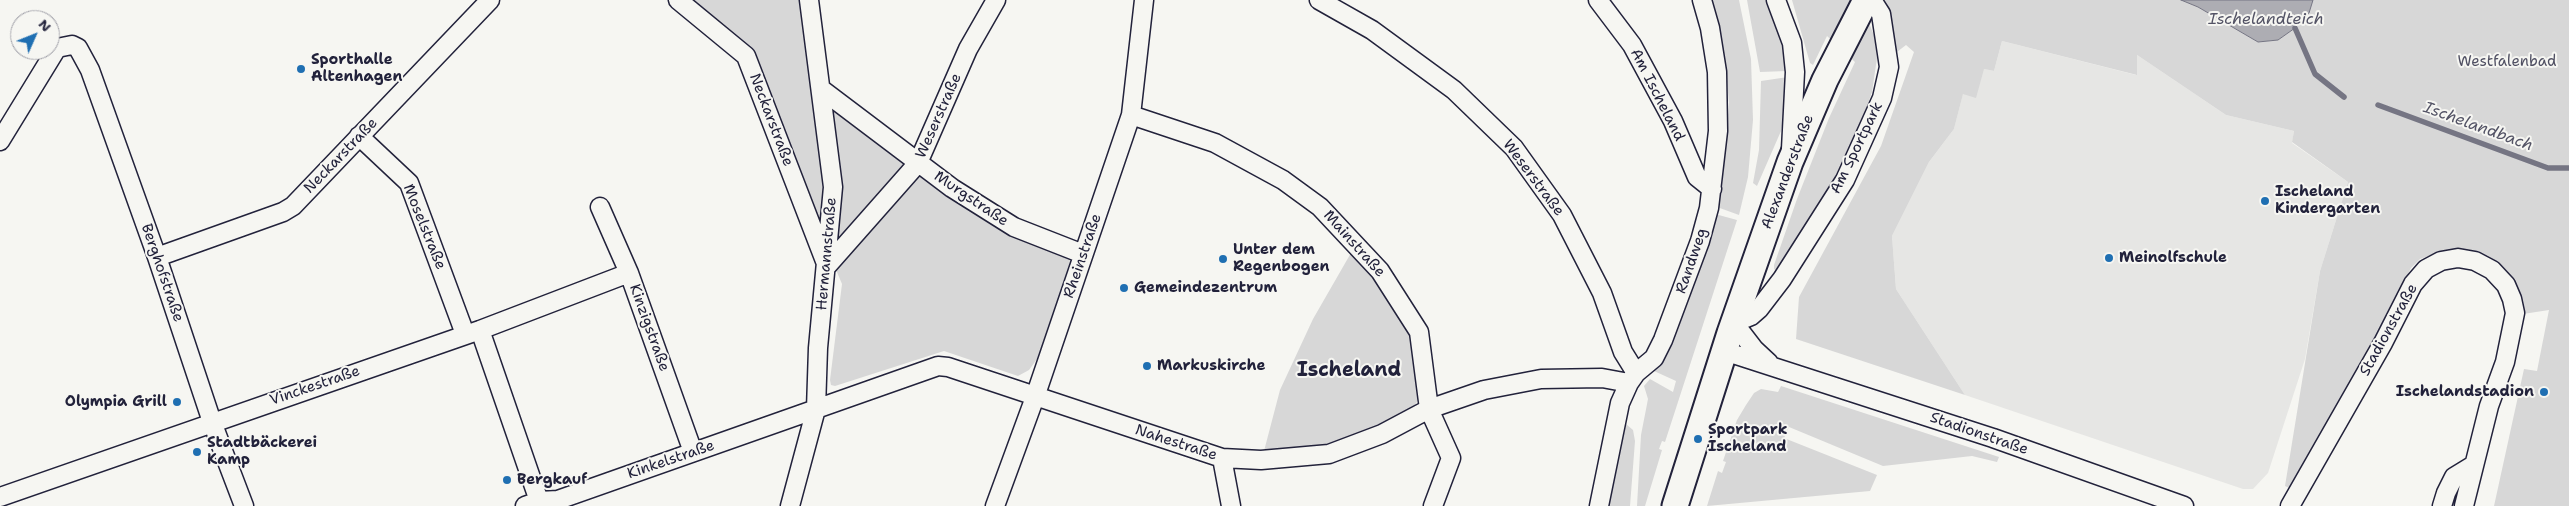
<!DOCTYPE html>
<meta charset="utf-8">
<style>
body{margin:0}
#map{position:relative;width:2569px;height:506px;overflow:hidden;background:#f6f6f2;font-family:"Shantell Sans",sans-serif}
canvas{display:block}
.north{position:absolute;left:10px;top:10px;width:50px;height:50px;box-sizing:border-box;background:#f6f6f2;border:1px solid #a1a1a9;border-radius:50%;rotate:46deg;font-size:14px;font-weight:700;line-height:20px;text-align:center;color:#22223b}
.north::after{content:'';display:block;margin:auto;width:18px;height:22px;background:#1f6fb2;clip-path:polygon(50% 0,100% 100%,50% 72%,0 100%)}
</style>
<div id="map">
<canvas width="2569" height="506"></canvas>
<div class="north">N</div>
</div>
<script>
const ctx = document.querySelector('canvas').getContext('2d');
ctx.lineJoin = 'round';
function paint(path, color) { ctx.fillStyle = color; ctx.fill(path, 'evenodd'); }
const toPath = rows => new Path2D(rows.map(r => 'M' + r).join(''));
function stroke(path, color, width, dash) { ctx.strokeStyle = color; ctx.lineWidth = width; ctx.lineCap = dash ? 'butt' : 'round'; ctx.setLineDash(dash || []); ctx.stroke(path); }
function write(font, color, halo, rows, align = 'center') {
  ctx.font = font + ' "Shantell Sans",sans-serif'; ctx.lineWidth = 4; ctx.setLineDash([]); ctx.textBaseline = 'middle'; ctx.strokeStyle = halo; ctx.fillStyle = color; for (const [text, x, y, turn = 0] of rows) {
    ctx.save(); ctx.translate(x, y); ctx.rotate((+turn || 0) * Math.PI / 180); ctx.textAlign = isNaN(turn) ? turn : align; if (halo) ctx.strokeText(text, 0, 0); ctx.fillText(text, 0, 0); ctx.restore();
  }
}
const built = toPath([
 [2002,41,2136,75,2137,55,2226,115,2294,131,2292,143,2348,182,2320,271,2305,359,2268,473,2253,489,2243,489,1965,395,1896,289,1892,236,1929,162,1954,129,1963,93,1984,69,1994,71]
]);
const green = toPath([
 [678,0,809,0,821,90,952,188,1083,254,1058,330,1029,370,1018,376,944,351,835,386,831,385,830,380,842,284,749,62],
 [1711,0,1739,0,1751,59,1753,120,1748,177,1739,215,1717,207,1722,187,1729,103,1725,60],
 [1747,0,1768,0,1779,31,1787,71,1760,72],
 [1792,0,1859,0,1874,35,1877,58,1872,92,1857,135,1829,189,1779,272,1774,269,1774,265,1797,199,1829,118,1855,62,1827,36,1813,65,1810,63],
 [1878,0,2181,0,2198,7,2258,42,2278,40,2295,28,2309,13,2313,0,2569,0,2569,506,2494,506,2524,369,2537,371,2549,310,2523,314,2518,289,2507,271,2485,255,2460,248,2431,255,2420,259,2411,268,2294,490,2285,486,2320,271,2348,182,2292,142,2294,131,2226,115,2137,55,2137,75,2002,41,1994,71,1984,69,1976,98,1963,94,1954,129,1929,162,1892,236,1896,289,1965,395,1796,339,1799,297,1881,146,1914,52,1906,45,1893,55],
 [1788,77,1787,101,1781,131,1757,186,1753,183,1759,150,1761,81],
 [1715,214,1737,220,1665,442,1662,441,1659,449,1662,450,1645,506,1637,506,1641,435,1648,399,1644,386,1650,379,1673,392,1676,381,1654,371,1665,352],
 [1355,246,1419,332,1420,390,1418,400,1413,408,1378,427,1335,443,1305,450,1264,451,1280,390,1313,319],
 [1781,386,1999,457,1997,462,1972,456,1883,466,1789,427,1784,438,1877,475,1870,491,1707,506,1718,471,1722,473,1726,462,1723,461,1737,420,1746,405,1754,393,1761,389,1778,392],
 [1626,424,1633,430,1635,441,1630,506,1609,506]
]);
const water = toPath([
 [2181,0,2313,0,2309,13,2295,28,2278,40,2258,42,2198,7,2181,0]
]);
const stream = toPath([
 [2295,28,2315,74,2344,97],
 [2378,105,2548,168,2569,168]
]);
const minor = toPath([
 [678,0,746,56,825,261],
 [1319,0,1372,30,1454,90,1514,148,1562,215,1602,293,1623,352,1636,373],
 [1598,0,1632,45,1673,121,1697,177,1712,189],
 [1776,0,1792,43,1795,72,1791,149],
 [821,89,952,188,1014,227,1083,254],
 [1131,115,1215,143,1283,180,1320,207,1380,271,1419,332,1429,409,1451,458,1433,506],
 [359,136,409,183,465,334],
 [0,141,57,48,72,45,78,48,90,70,157,257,212,422,244,506],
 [600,207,629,273,693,452],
 [157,257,283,212,293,206,490,0],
 [827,266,918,163,968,49,996,0],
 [480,330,539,501],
 [1724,351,1993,438,2184,506],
 [1769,363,1754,349,1734,323,1751,316,1759,309,1782,279,1845,180,1882,98,1889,67,1881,14,1872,0],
 [1222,458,1231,506],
 [0,497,480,330,629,273],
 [525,506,539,501,558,500,938,366,948,367,1222,458,1261,460,1329,454,1382,434,1429,409,1484,390,1541,379,1602,378,1629,383],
 [790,506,816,409,818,348,833,187,809,0],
 [995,506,1035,397,1131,115,1144,0],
 [1599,506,1620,403,1629,383,1636,373,1654,358,1663,340,1700,241,1709,208,1718,131,1717,72,1710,28,1702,0],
 [2290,506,2383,343,2413,284,2426,269,2441,261,2458,258,2475,261,2492,270,2506,285,2512,299,2515,313,2505,362,2489,406,2464,506],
 [2442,506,2446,493,2454,477,2472,466]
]);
const secondary = toPath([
 [1675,506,1730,333,1790,162,1825,80,1866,0]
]);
const markers = [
 [301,69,5,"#1f6fb2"],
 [2265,201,5,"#1f6fb2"],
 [2109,258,5,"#1f6fb2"],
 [1223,259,5,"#1f6fb2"],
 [1124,288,5,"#1f6fb2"],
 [1147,366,5,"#1f6fb2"],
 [2544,392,5,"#1f6fb2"],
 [177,402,5,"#1f6fb2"],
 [1698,439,5,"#1f6fb2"],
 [197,452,5,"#1f6fb2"],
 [507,480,5,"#1f6fb2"]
];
const poiNames = [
 ["Sporthalle",311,60],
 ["Altenhagen",311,77],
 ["Ischeland",2275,192],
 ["Kindergarten",2275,209],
 ["Unter dem",1233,250],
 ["Regenbogen",1233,267],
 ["Meinolfschule",2119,258],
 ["Gemeindezentrum",1134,288],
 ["Markuskirche",1157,366],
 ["Ischelandstadion",2534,392,"right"],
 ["Olympia Grill",167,402,"right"],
 ["Sportpark",1708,430],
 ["Ischeland",1708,447],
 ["Stadtbäckerei",207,443],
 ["Kamp",207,460],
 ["Bergkauf",517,480]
];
const parkNames = [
 ["Westfalenbad",2507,62]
];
const streetNames = [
 ["Am Ischeland",1657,95,63],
 ["Weserstraße",939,116,-66],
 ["Neckarstraße",771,120,69],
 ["Am Sportpark",1857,148,-64],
 ["Neckarstraße",341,156,-46],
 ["Alexanderstraße",1788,172,-69],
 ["Weserstraße",1533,178,53],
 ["Murgstraße",971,199,34],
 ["Moselstraße",424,227,68],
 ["Mainstraße",1354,244,48],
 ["Hermannstraße",827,254,-85],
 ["Rheinstraße",1083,256,-71],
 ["Randweg",1692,261,-71],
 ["Berghofstraße",162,273,71],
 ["Kinzigstraße",649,328,70],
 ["Stadionstraße",2389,330,-61],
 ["Vinckestraße",315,386,-19],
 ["Stadionstraße",1979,434,19],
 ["Nahestraße",1176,443,18],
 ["Kinkelstraße",671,460,-19]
];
const waterNames = [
 ["Ischelandteich",2266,20],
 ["Ischelandbach",2478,127,20]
];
const districtNames = [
 ["Ischeland",1349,371]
];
paint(built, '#e6e6e4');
paint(green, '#d7d7d7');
paint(water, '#adadb3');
stroke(water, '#757583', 1);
stroke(stream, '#757583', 5.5);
stroke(minor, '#22223b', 21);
stroke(secondary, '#22223b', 29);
stroke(minor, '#f6f6f2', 18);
stroke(secondary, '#f6f6f2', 25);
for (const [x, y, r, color] of markers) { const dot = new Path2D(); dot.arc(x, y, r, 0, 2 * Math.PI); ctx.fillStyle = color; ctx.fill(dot); stroke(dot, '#f6f6f2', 2); }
write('bold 15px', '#22223b', '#f6f6f2', poiNames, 'left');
write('15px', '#4f4f62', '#f6f6f2', parkNames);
write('15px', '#22223b', '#f6f6f2', streetNames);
write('italic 16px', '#535365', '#f6f6f2', waterNames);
write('bold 20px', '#22223b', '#f6f6f2', districtNames);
</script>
